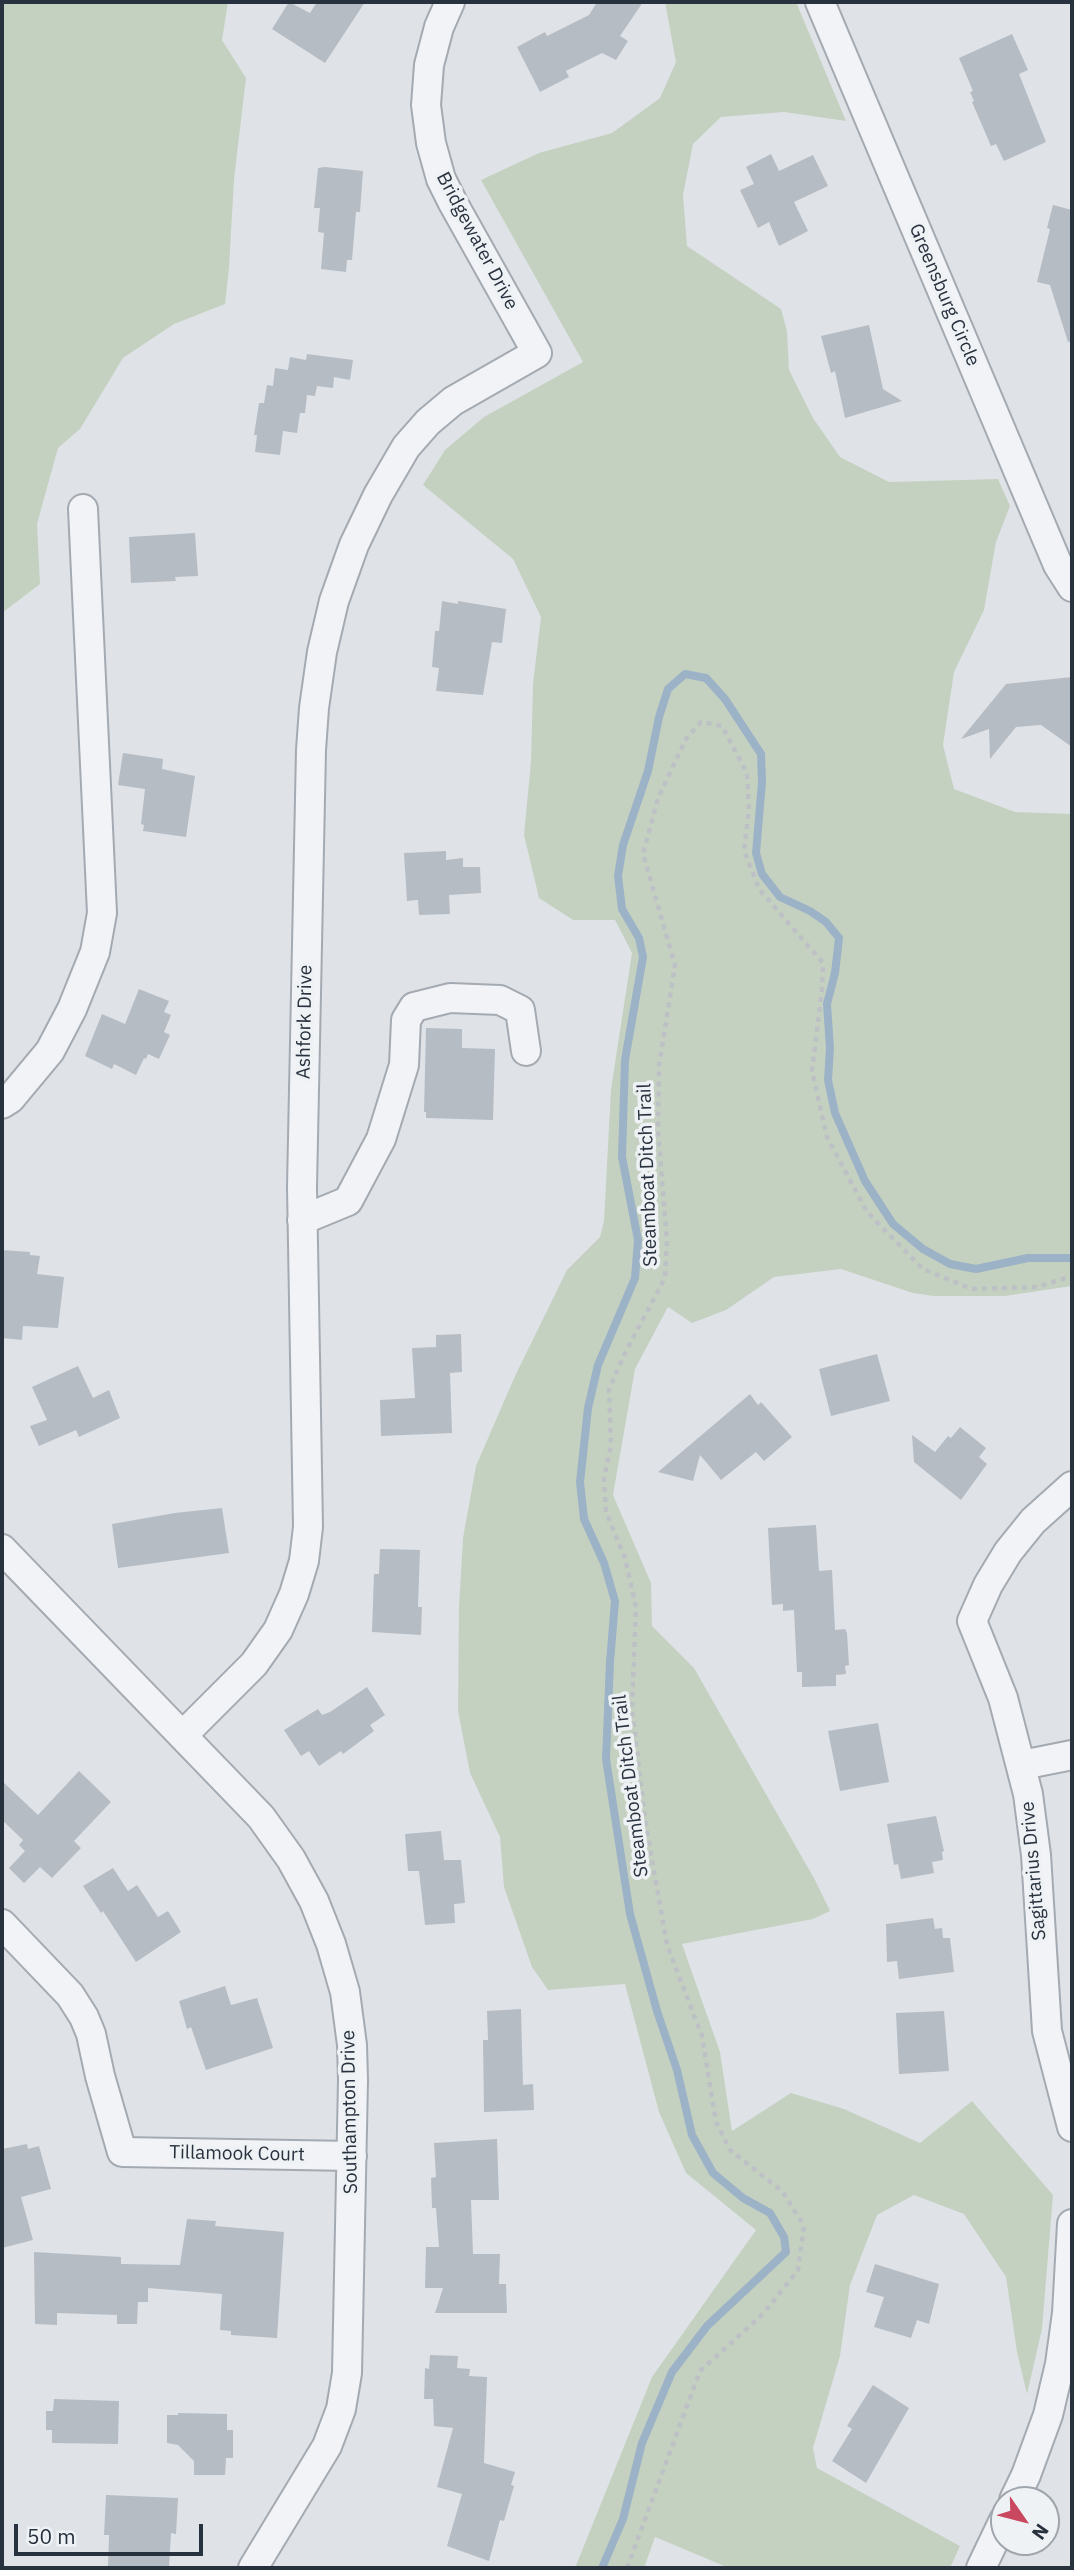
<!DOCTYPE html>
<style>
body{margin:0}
#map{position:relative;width:1074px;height:2570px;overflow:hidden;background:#dfe3e8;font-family:"IBM Plex Sans",sans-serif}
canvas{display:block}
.frame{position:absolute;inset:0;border:4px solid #28313e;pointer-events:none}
.north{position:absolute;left:990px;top:2486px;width:70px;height:70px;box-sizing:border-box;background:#eef2f5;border:2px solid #9fa5ac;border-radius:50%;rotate:125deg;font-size:19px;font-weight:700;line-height:28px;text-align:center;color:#28313e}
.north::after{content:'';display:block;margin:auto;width:24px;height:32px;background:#c94860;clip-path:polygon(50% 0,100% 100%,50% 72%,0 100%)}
.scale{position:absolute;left:14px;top:2524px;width:189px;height:32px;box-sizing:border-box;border:4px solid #28313e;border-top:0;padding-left:9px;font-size:21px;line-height:24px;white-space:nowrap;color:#28313e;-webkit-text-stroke:5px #eef2f5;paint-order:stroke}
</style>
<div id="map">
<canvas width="1074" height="2570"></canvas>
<div class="frame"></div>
<div class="north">N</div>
<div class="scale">50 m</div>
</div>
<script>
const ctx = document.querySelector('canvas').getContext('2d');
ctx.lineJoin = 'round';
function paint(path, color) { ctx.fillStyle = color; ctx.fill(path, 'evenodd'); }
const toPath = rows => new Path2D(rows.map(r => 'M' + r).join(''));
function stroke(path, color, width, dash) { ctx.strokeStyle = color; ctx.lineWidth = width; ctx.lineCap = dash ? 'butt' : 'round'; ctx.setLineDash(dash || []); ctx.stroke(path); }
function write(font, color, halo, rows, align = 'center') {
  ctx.font = font + ' "IBM Plex Sans",sans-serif'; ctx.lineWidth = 7; ctx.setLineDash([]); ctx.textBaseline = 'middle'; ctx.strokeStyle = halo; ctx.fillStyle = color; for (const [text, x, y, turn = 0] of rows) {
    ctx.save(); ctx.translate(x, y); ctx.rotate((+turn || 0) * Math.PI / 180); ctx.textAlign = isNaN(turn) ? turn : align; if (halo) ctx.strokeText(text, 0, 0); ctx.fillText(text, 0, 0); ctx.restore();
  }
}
const green = toPath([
 [2,2,228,2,222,40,246,78,234,179,229,268,225,304,174,324,123,358,80,429,58,448,37,524,40,584,2,613],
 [665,2,796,2,846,121,784,112,721,117,693,144,683,195,687,246,781,309,787,331,789,370,813,418,840,457,889,482,998,479,1010,506,996,542,984,610,954,672,943,745,954,789,1015,812,1072,814,1072,1286,1005,1296,934,1296,913,1293,841,1269,774,1277,726,1310,692,1323,668,1307,635,1369,613,1495,651,1583,652,1626,694,1668,815,1880,830,1911,813,1919,682,1944,720,2052,732,2131,791,2093,844,2109,920,2143,972,2101,1053,2195,1042,2329,1027,2394,1017,2352,1006,2277,964,2214,914,2195,877,2215,850,2285,840,2356,813,2448,817,2468,960,2546,950,2568,729,2568,655,2537,644,2568,575,2568,652,2377,756,2230,686,2173,659,2112,625,1984,548,1990,532,1967,504,1887,500,1837,470,1773,458,1711,459,1606,463,1538,476,1466,515,1376,567,1270,600,1237,604,1221,611,1089,632,953,615,920,573,920,539,898,524,835,531,761,533,684,541,617,513,559,423,485,445,450,484,417,583,362,481,180,539,153,612,133,660,98,676,62]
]);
const stream = toPath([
 [602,2568,623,2519,642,2443,672,2372,707,2326,786,2252,784,2237,770,2213,743,2198,713,2173,692,2135,677,2070,657,2011,630,1914,606,1759,610,1662,615,1601,604,1563,584,1519,580,1482,588,1408,598,1365,635,1278,638,1240,622,1157,625,1060,643,957,639,938,622,909,618,876,623,845,648,771,659,717,668,689,685,674,706,678,725,699,761,754,762,782,756,853,762,874,780,897,810,911,826,922,839,938,835,973,827,1004,830,1048,828,1080,835,1113,865,1181,893,1224,923,1249,950,1264,976,1269,1028,1258,1072,1258]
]);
const building = toPath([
 [289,2,310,13,317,2,365,2,325,63,272,29],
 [597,2,643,2,620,36,628,41,616,60,602,53,566,71,569,77,540,92,517,47,545,32,547,36,589,15],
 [1012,34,1028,70,1019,74,1046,142,1004,161,996,144,991,146,972,102,974,101,970,92,973,91,959,58],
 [771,154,779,171,813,155,828,186,794,202,808,231,779,246,769,222,758,228,740,190,754,184,746,167],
 [325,167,363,171,360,212,356,212,352,260,347,260,346,272,321,269,324,233,318,232,320,208,314,208,318,168],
 [1053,205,1072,210,1072,341,1068,342,1050,285,1037,282,1050,229,1047,228],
 [869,325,883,389,902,401,845,418,835,371,831,373,821,336],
 [307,354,353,360,350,380,334,377,333,388,317,386,315,396,307,395,305,413,300,413,297,433,283,431,280,455,255,452,257,435,254,435,259,403,264,403,267,385,273,386,275,368,288,370,290,357,306,360],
 [195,533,198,576,175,577,176,581,131,583,129,537],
 [442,601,458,604,458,601,506,609,502,643,492,642,483,695,436,691,439,668,432,667,435,631,439,631],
 [1072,677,1072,747,1041,725,1016,727,990,759,989,729,961,739,1006,684],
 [123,753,163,759,162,769,195,776,186,837,143,831,144,825,141,824,145,789,118,785],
 [446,851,446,860,463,858,463,867,480,867,481,893,449,895,450,914,419,915,418,900,407,901,404,853],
 [139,989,169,1001,164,1012,171,1015,164,1032,170,1035,159,1059,148,1054,146,1059,144,1058,136,1075,114,1064,112,1069,85,1056,102,1014,125,1024],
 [426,1028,462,1029,462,1048,495,1049,493,1120,426,1118,426,1112,424,1112],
 [2,1250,30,1252,30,1255,40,1256,37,1274,64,1277,58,1328,23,1326,22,1340,2,1338],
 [461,1334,462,1372,450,1373,452,1433,381,1436,380,1400,415,1398,412,1348,436,1347,436,1335],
 [877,1354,890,1401,831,1416,819,1369],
 [78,1366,93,1398,109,1390,120,1418,79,1437,76,1430,39,1446,30,1426,47,1420,32,1387],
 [750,1394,758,1405,761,1402,792,1437,764,1461,756,1452,721,1480,700,1455,693,1481,658,1472],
 [960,1427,986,1448,979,1457,987,1464,961,1500,914,1462,912,1435,935,1452,948,1436,951,1438],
 [222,1508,229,1553,118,1568,112,1524,175,1513],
 [816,1525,819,1571,832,1570,835,1630,845,1629,847,1633,849,1665,845,1666,846,1674,836,1675,836,1686,802,1687,802,1672,797,1672,794,1610,783,1611,783,1604,772,1605,768,1528],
 [380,1549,420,1550,418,1607,422,1607,421,1635,372,1632,374,1574,379,1574],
 [367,1687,385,1715,370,1725,374,1731,343,1754,341,1751,319,1766,309,1751,301,1756,284,1730,318,1709,322,1715,330,1712],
 [878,1723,889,1782,840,1791,828,1731],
 [79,1771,111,1802,74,1841,81,1848,52,1878,40,1867,24,1883,9,1868,25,1851,19,1845,23,1840,2,1820,2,1781,38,1815],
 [936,1816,944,1851,942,1852,943,1860,932,1862,934,1873,901,1879,898,1864,894,1865,887,1824],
 [441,1831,444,1860,461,1860,465,1903,454,1904,455,1923,425,1925,419,1871,408,1871,405,1834],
 [113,1868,128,1891,137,1885,158,1917,168,1911,181,1932,136,1962,103,1911,101,1913,83,1886],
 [933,1918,935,1929,942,1928,943,1938,950,1938,954,1972,899,1979,897,1961,887,1962,886,1924],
 [225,1986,231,2005,257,1998,273,2048,206,2070,191,2027,187,2029,179,2001],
 [521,2009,523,2085,533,2084,534,2110,484,2112,483,2040,488,2040,487,2011],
 [944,2011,949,2071,899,2074,896,2013],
 [497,2139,499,2200,471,2200,473,2254,500,2254,499,2284,506,2284,507,2313,435,2313,443,2288,425,2288,426,2247,439,2247,436,2208,432,2208,431,2178,436,2177,434,2143],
 [27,2144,28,2149,39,2146,51,2189,21,2197,33,2240,2,2248,2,2149],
 [187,2219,216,2221,215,2226,284,2232,277,2338,231,2335,231,2331,220,2330,222,2294,148,2288,148,2302,138,2302,137,2324,117,2324,117,2315,57,2313,57,2325,35,2324,34,2252,121,2257,121,2264,180,2265],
 [875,2264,939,2284,929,2324,917,2320,911,2338,874,2327,884,2297,866,2292],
 [430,2355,458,2356,457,2368,470,2369,469,2376,487,2377,484,2463,515,2472,511,2485,514,2486,504,2521,500,2520,489,2561,447,2546,462,2494,437,2487,453,2428,434,2426,433,2399,424,2399,425,2368,429,2369],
 [873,2385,909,2408,866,2483,832,2461,852,2429,847,2426],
 [54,2399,119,2401,118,2444,52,2443,52,2430,46,2430,46,2411,53,2411],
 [178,2413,227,2414,227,2430,233,2430,233,2458,226,2458,225,2475,194,2475,194,2461,178,2445,167,2443,167,2415,178,2415],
 [106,2495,178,2498,176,2534,171,2533,169,2568,108,2568,109,2535,104,2535]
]);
const path = toPath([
 [627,2568,700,2371,764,2313,798,2270,804,2226,782,2191,730,2150,716,2122,702,2036,667,1945,645,1820,632,1708,636,1607,625,1558,606,1512,604,1479,611,1445,609,1389,626,1351,665,1278,667,1241,658,1129,659,1066,675,965,643,854,658,798,686,739,701,722,722,726,747,773,749,809,744,850,759,889,823,963,822,990,812,1071,827,1137,867,1212,923,1269,972,1289,1037,1287,1072,1276]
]);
const minor = toPath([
 [820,2,1058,565,1072,587],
 [2,1104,10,1099,50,1051,72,1009,95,952,102,913,83,509],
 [302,1220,348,1201,381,1139,404,1065,406,1020,414,1007,450,998,500,1000,520,1010,526,1051],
 [1072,1486,1033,1521,1008,1552,988,1585,972,1621,1003,1698,1028,1794,1036,1855,1047,2031,1072,2127],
 [2,1549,261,1817,291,1859,314,1901,331,1944,345,1992,352,2045,353,2080,347,2373,341,2409,327,2446,253,2568],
 [183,1735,254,1664,278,1630,294,1594,304,1561,308,1527,302,1187,311,750,314,708,322,652,334,601,354,545,378,495,406,447,428,422,453,401,537,353,453,203,441,179,431,143,426,105,429,65,439,27,450,2],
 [1022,1765,1072,1755],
 [2,1924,70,1995,84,2017,91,2034,100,2076,122,2152,352,2156],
 [1014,2500,1026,2475,1048,2415,1060,2364,1067,2313,1072,2224],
 [981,2568,1004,2520]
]);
const streetNames = [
 ["Bridgewater Drive",477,241,62],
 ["Greensburg Circle",944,295,67],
 ["Ashfork Drive",305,1022,-89],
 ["Steamboat Ditch Trail",648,1175,-92],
 ["Steamboat Ditch Trail",631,1786,-97],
 ["Sagittarius Drive",1034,1871,-95],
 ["Southampton Drive",350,2112,-91],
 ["Tillamook Court",237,2154,1]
];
paint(green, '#c5d1c0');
stroke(stream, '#9bb2c7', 8);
paint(building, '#b6bcc4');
stroke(minor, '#a4aab2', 32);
stroke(path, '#bdc1c6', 4.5, [5, 5]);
stroke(minor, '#f2f3f6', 28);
write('19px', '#28313e', '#eef2f5', streetNames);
</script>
